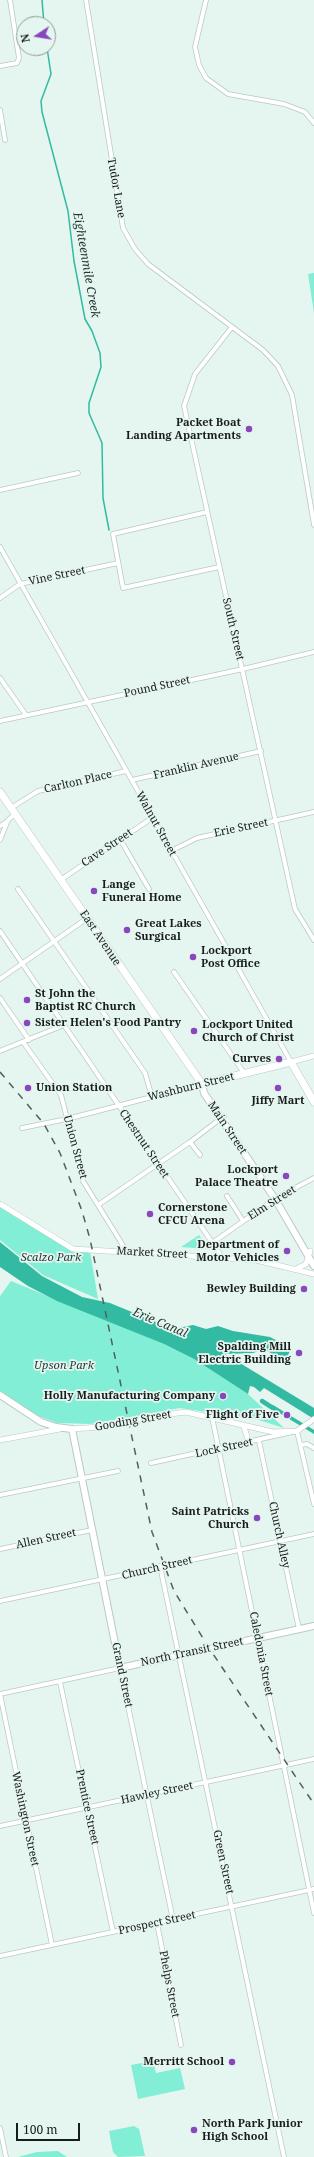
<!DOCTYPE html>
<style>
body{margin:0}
#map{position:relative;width:314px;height:2157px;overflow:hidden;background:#e5f5f0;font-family:"Noto Serif",serif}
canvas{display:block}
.north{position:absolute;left:16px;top:16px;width:40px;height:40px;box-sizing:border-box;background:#e5f5f0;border:1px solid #939f9b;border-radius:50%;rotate:258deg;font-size:11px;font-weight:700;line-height:16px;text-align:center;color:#181d1c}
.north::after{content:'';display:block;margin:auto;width:14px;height:18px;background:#8848bc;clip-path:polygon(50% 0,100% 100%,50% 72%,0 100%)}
.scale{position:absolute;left:16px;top:2123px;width:64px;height:18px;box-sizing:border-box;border:2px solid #181d1c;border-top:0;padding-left:5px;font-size:12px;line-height:14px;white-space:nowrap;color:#181d1c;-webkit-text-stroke:3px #e5f5f0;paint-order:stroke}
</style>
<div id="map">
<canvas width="314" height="2157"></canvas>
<div class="north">N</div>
<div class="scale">100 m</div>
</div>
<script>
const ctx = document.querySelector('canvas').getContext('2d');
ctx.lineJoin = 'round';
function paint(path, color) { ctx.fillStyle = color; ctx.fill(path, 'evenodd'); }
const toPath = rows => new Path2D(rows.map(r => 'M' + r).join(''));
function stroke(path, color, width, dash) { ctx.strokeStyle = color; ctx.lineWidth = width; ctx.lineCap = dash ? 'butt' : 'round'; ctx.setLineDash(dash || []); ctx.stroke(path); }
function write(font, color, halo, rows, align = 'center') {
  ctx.font = font + ' "Noto Serif",serif'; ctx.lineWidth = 3.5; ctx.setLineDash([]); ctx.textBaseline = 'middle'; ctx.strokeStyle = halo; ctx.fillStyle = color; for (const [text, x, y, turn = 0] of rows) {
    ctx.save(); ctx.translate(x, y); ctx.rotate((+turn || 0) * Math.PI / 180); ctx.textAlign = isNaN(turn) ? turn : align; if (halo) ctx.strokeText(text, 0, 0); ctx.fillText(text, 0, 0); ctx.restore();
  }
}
const green = toPath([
 [314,273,314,313,308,274],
 [0,1204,72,1250,90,1251,98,1299,43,1275,0,1240],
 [199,1235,209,1249,181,1247],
 [11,1281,164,1344,194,1359,248,1394,284,1428,259,1420,180,1408,90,1424,57,1423,30,1413,0,1392,0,1296],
 [153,2061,156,2073,180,2068,185,2089,138,2099,131,2065],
 [134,2126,139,2129,145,2156,118,2157,113,2152,109,2131],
 [58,2151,67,2157,18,2157,37,2152]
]);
const water = toPath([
 [0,1242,42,1276,82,1297,110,1303,173,1329,193,1325,206,1329,218,1326,233,1331,270,1337,291,1348,285,1363,265,1349,253,1353,225,1354,314,1408,314,1419,264,1388,260,1392,254,1387,250,1386,248,1394,194,1359,164,1344,57,1301,28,1286,0,1267],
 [273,1405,314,1430,314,1434,271,1408]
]);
const stream = toPath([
 [42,0,44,24],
 [47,48,51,74,41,101,42,112,68,211,74,261,85,319,92,331,100,353,101,367,89,403,89,413,102,443,103,498,109,530]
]);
const canal = toPath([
 [262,1401,276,1410]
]);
const minor = toPath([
 [86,0,123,228,135,249,148,264,263,350,278,366,292,395,314,525],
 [206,0,195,47,199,65,206,78,228,94,284,104,305,112,314,123],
 [0,66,17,63,19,58,10,0],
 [0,110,5,140],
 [232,327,195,374,184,406,295,909,314,940],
 [0,490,78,473],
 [207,512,113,534,123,588,219,567],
 [0,547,291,1062],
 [0,598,20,584,118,563],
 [0,678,26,715],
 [0,721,243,669,314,652],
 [132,780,261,751],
 [11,808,38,791,126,771],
 [0,826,8,821],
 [120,839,149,889],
 [0,840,8,820,15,814],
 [171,851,197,838,314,812],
 [62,879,152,818],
 [18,889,145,1073,152,1097],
 [0,931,222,1257],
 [174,972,244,1073],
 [0,979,86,919],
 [0,998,29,1040],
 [23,1042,61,1095,83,1181,127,1252],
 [0,1051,64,1025],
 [22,1128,67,1119,202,1084],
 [190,1142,200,1155],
 [227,1196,243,1221],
 [98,1205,190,1142,224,1116],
 [212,1243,278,1197,314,1178],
 [212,1417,314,1913],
 [259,1441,299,1629],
 [301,1445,307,1444,314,1448],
 [151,1463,297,1431,314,1504],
 [0,1495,118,1471],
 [0,1549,92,1530],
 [160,1566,284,2157],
 [0,1601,314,1534],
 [60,1682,113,1932],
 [0,1694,120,1668,173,1920],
 [0,1694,52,1945],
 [0,1826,314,1759],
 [157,1923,181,2045],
 [0,1956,314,1889],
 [0,2128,6,2157]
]);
const tertiary = toPath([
 [291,1062,314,1056],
 [0,1204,73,1249,256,1260,314,1274],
 [296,1269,306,1264,310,1251],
 [244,1427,249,1443],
 [72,1429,100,1427,146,1417,186,1412,273,1432,297,1431,314,1419],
 [0,1440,60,1429]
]);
const primary = toPath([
 [202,1084,204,1093,275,1199,314,1266],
 [0,1395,41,1422,56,1427,72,1429,120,1668,314,1626]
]);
const trunk = toPath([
 [0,792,202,1084,291,1062,314,1102]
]);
const rail = toPath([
 [0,1072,44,1124,60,1153,82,1211,90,1239,152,1532,174,1591,209,1648,314,1804]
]);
const markers = [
 [249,429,4,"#8848bc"],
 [94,891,4,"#8848bc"],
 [127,930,4,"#8848bc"],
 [193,957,4,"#8848bc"],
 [27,1000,4,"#8848bc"],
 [27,1023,4,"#8848bc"],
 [194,1031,4,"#8848bc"],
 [279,1059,4,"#8848bc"],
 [28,1088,4,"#8848bc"],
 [278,1088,4,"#8848bc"],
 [286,1176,4,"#8848bc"],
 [150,1214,4,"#8848bc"],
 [287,1251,4,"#8848bc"],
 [304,1289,4,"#8848bc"],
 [299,1353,4,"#8848bc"],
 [223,1396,4,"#8848bc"],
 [287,1415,4,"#8848bc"],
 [257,1518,4,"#8848bc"],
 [232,2062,4,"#8848bc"],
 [194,2130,4,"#8848bc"]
];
const streetNames = [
 ["Tudor Lane",116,188,80],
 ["Vine Street",57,576,-12],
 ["South Street",233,629,77],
 ["Pound Street",157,687,-12],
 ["Franklin Avenue",196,766,-13],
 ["Carlton Place",78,782,-13],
 ["Walnut Street",156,824,61],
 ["Erie Street",241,828,-12],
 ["Cave Street",107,848,-34],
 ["East Avenue",100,938,56],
 ["Washburn Street",191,1087,-14],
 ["Main Street",227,1128,56],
 ["Chestnut Street",144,1144,56],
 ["Union Street",75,1147,75],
 ["Elm Street",272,1203,-32],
 ["Market Street",152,1253,3],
 ["Gooding Street",133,1421,-10],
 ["Lock Street",224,1448,-12],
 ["Church Alley",279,1535,78],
 ["Allen Street",46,1539,-12],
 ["Church Street",157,1568,-13],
 ["North Transit Street",192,1652,-12],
 ["Caledonia Street",261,1654,79],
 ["Grand Street",122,1675,78],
 ["Hawley Street",157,1793,-12],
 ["Prentice Street",87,1807,78],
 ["Washington Street",25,1819,78],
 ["Green Street",223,1862,78],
 ["Prospect Street",157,1923,-12],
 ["Phelps Street",169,1984,79]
];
const poiNames = [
 ["Packet Boat",241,423],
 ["Landing Apartments",241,436],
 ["Lange",102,885,"left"],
 ["Funeral Home",102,898,"left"],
 ["Great Lakes",135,924,"left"],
 ["Surgical",135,937,"left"],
 ["Lockport",201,951,"left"],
 ["Post Office",201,964,"left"],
 ["St John the",35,994,"left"],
 ["Baptist RC Church",35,1007,"left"],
 ["Sister Helen's Food Pantry",35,1023,"left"],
 ["Lockport United",202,1025,"left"],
 ["Church of Christ",202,1038,"left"],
 ["Curves",271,1059],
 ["Union Station",36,1088,"left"],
 ["Jiffy Mart",278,1101,"center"],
 ["Lockport",278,1170],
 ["Palace Theatre",278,1183],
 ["Cornerstone",158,1208,"left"],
 ["CFCU Arena",158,1221,"left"],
 ["Department of",279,1245],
 ["Motor Vehicles",279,1258],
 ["Bewley Building",296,1289],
 ["Spalding Mill",291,1347],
 ["Electric Building",291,1360],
 ["Holly Manufacturing Company",215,1396],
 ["Flight of Five",279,1415],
 ["Saint Patricks",249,1512],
 ["Church",249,1525],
 ["Merritt School",224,2062],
 ["North Park Junior",202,2124,"left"],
 ["High School",202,2137,"left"]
];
const parkNames = [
 ["Scalzo Park",51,1258],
 ["Upson Park",64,1366]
];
const waterNames = [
 ["Eighteenmile Creek",86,265,80],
 ["Erie Canal",160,1323,23]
];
paint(green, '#82eed5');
paint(water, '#32bba2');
stroke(stream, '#32bba2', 1.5);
stroke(canal, '#32bba2', 4.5);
stroke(minor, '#b9c9c4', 5.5);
stroke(tertiary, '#b9c9c4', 6);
stroke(primary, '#b9c9c4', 8);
stroke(trunk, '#b9c9c4', 8);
stroke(minor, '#fff', 4);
stroke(tertiary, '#fff', 5);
stroke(primary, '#fff', 6);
stroke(trunk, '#fff', 7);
stroke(rail, '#565e5c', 1.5, [7, 7]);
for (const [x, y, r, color] of markers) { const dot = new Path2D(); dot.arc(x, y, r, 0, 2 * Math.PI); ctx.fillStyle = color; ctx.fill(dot); stroke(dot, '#e5f5f0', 1.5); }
write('11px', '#181d1c', '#e5f5f0', streetNames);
write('bold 11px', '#181d1c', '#e5f5f0', poiNames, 'right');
write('italic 11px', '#1f3530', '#e5f5f0', parkNames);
write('italic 12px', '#1f3530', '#e5f5f0', waterNames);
</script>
